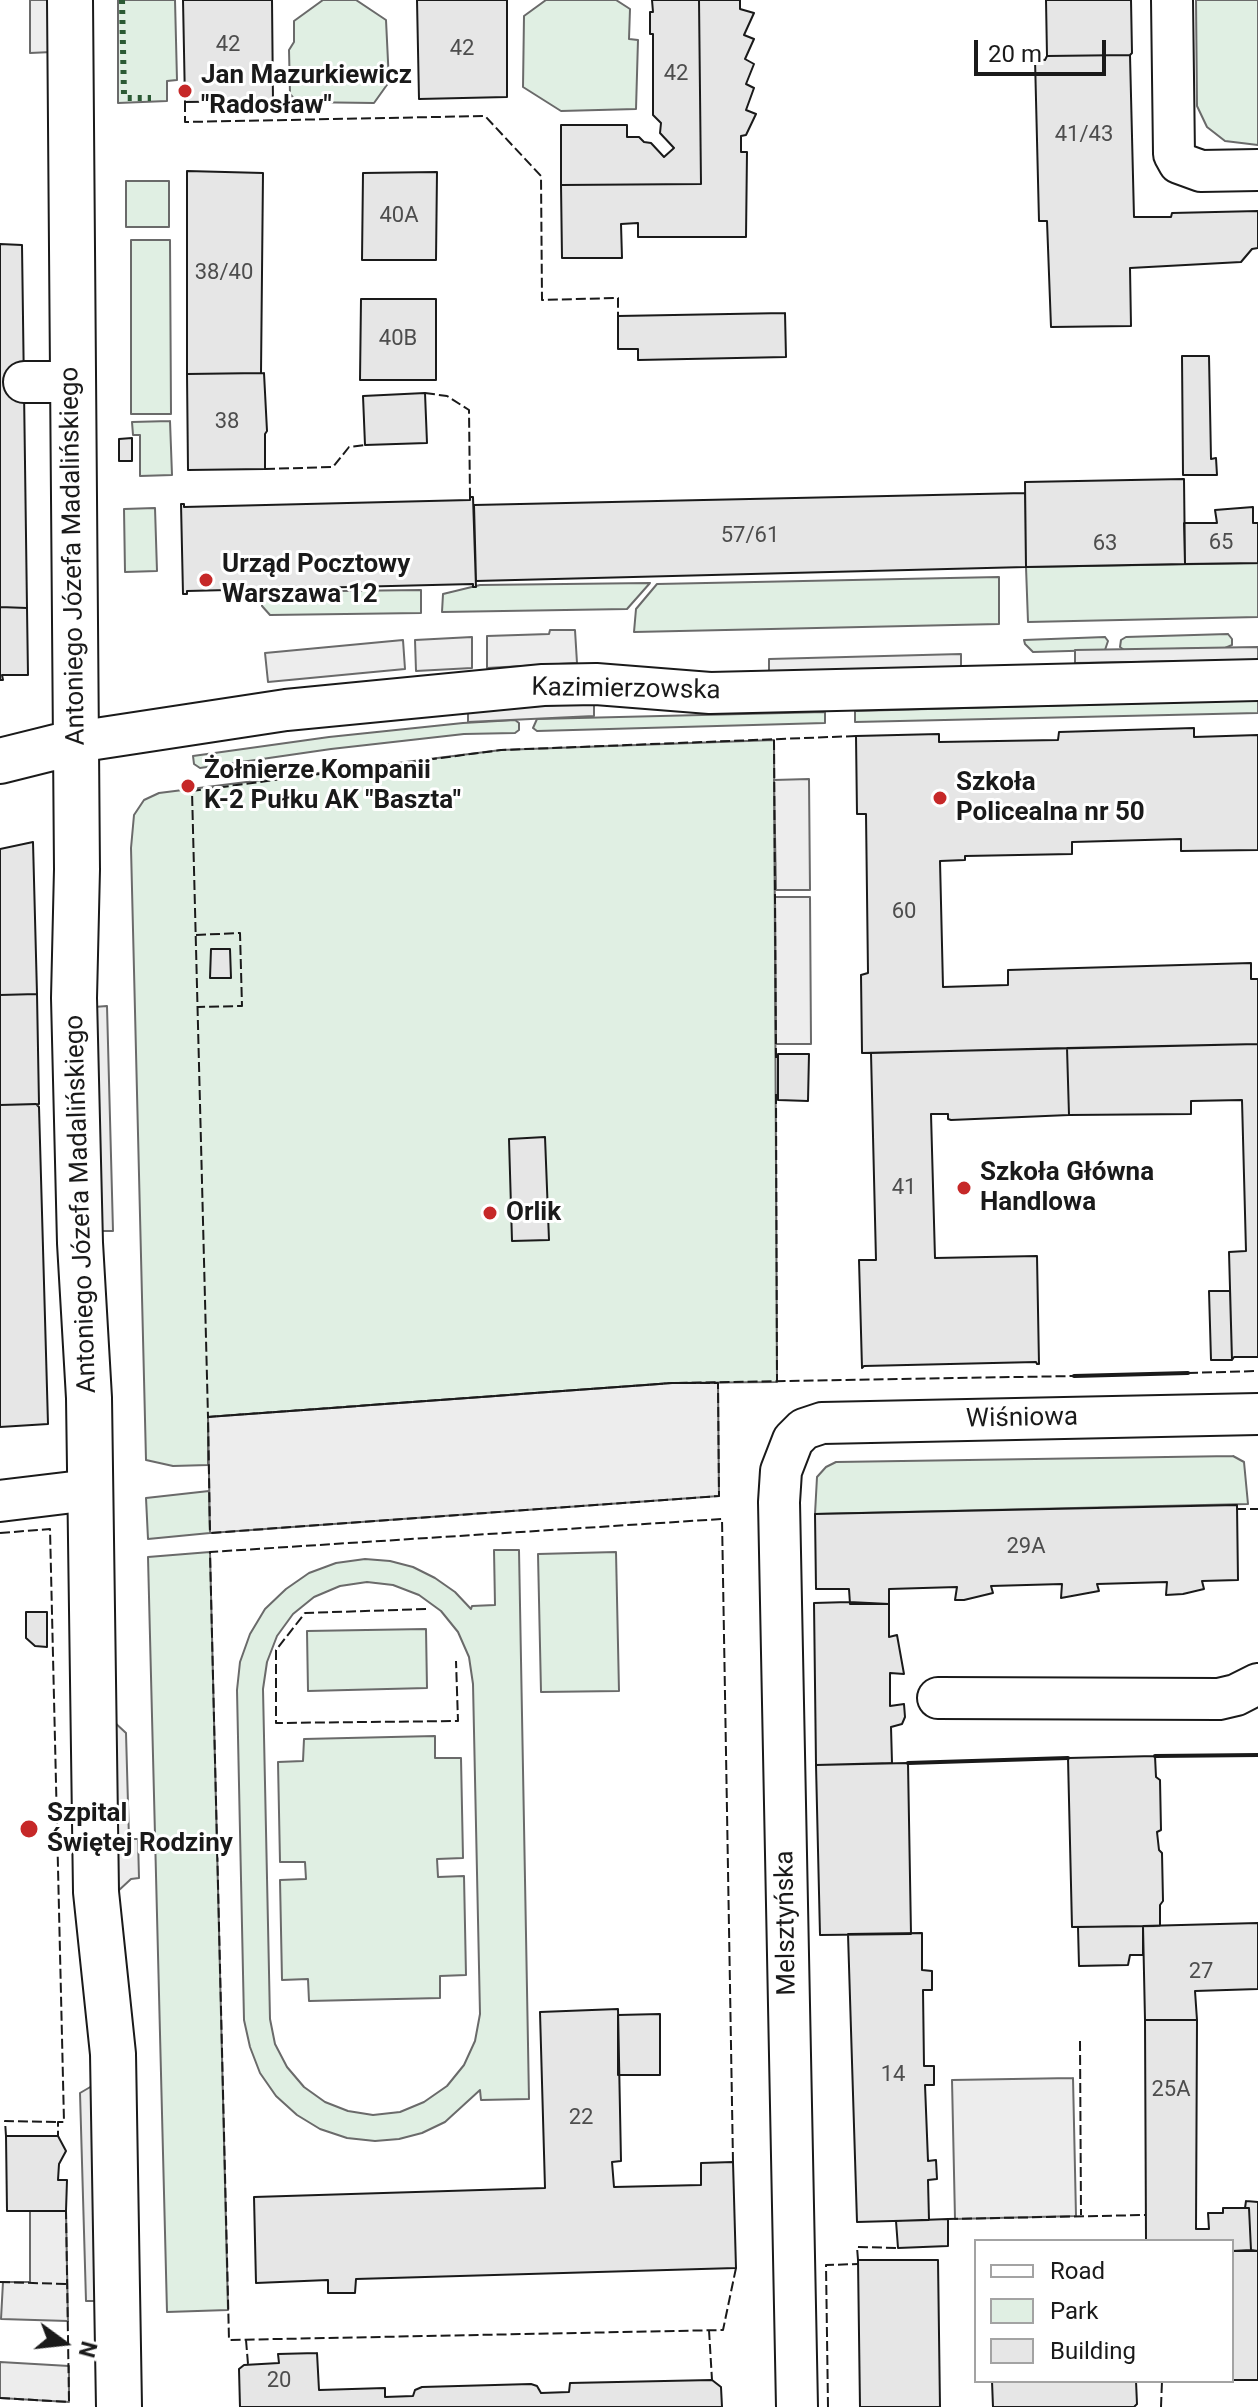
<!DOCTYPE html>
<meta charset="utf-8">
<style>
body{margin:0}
#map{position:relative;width:1258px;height:2407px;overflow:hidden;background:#fff;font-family:Roboto,sans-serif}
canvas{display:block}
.legend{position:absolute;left:974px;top:2239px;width:260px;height:144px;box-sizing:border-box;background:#fff;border:2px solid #a3a3a3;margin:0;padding:10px 14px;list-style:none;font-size:24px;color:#1a1a1a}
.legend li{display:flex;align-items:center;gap:16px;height:40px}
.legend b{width:40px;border:2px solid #a3a3a3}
.north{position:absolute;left:24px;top:2303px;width:80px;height:80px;-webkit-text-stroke:6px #fff;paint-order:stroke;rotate:105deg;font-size:22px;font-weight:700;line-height:32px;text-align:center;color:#1a1a1a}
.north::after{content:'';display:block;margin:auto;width:28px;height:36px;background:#1a1a1a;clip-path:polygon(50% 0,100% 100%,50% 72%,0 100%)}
.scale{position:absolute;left:974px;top:40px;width:132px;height:36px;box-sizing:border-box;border:4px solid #1a1a1a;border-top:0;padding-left:10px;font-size:24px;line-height:28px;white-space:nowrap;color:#1a1a1a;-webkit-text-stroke:6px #fff;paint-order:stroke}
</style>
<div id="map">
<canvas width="1258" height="2407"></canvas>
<ul class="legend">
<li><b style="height:10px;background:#fff"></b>Road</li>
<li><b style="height:22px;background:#e0efe3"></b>Park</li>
<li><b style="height:22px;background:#e6e6e6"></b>Building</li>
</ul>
<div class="north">N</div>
<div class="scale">20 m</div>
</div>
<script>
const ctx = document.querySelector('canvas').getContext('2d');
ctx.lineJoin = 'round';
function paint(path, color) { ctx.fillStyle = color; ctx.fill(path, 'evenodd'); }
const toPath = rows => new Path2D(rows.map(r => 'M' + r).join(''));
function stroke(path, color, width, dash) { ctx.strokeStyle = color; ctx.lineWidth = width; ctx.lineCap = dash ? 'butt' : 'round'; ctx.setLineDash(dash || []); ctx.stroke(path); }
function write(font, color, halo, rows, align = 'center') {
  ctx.font = font + ' Roboto,sans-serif'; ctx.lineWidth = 6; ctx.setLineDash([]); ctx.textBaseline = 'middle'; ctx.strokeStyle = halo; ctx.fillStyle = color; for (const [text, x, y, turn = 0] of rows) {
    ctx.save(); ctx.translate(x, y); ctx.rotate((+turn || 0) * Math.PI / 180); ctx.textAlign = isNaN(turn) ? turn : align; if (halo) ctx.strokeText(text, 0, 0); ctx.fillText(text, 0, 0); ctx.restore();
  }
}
const green = toPath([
 [118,0,175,0,177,80,167,81,167,101,118,103,118,0],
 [323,0,356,0,386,20,389,82,374,103,297,102,290,94,289,50,294,42,294,21,323,0],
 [546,0,616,0,630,9,629,39,638,40,636,109,561,111,523,87,524,16,546,0],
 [1196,0,1258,0,1258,145,1225,141,1207,127,1197,106,1196,0],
 [126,181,169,181,169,227,126,227,126,181],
 [131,240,170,240,171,414,131,414,131,240],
 [170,421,172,475,140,476,140,435,133,435,132,422,170,421],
 [155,508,157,571,125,572,124,509,155,508],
 [1258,563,1258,617,1028,622,1026,567,1258,563],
 [999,577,999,624,634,632,636,609,657,584,999,577],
 [650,583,627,609,442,612,443,594,480,585,650,583],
 [421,590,421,613,270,615,262,606,262,592,421,590],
 [1228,634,1232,639,1232,645,1225,648,1124,650,1120,647,1121,640,1126,637,1228,634],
 [1105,637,1108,641,1105,650,1033,652,1025,644,1024,640,1105,637],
 [1258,700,1258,713,855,722,855,711,1258,700],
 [825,712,825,723,537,731,533,728,537,719,825,712],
 [515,720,519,723,519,730,515,733,464,734,331,749,200,768,194,764,193,756,329,737,463,723,515,720],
 [774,740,777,1382,672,1383,208,1417,208,1465,173,1466,146,1460,131,848,134,815,144,800,159,793,501,750,774,740],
 [1233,1456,1244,1462,1248,1504,815,1514,817,1477,826,1467,836,1462,1233,1456],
 [209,1491,210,1533,148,1539,146,1498,209,1491],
 [494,1550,519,1550,529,2099,481,2100,480,2090,445,2122,422,2133,399,2139,375,2141,347,2138,320,2129,297,2115,276,2096,260,2073,250,2047,244,2020,237,1690,240,1662,250,1634,265,1609,286,1589,309,1573,336,1563,365,1559,390,1561,413,1567,435,1578,455,1592,471,1609,472,1606,495,1605,494,1550],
 [367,1582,393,1585,419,1595,441,1611,458,1632,469,1657,473,1684,480,2014,475,2041,464,2065,447,2086,424,2102,400,2112,373,2115,348,2111,325,2102,304,2087,287,2067,275,2044,270,2019,263,1689,267,1662,277,1636,293,1614,314,1597,340,1586,367,1582],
 [210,1552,228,2310,167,2312,148,1557,210,1552],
 [616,1552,619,1691,541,1692,538,1554,616,1552],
 [426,1629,427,1688,308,1691,307,1631,426,1629],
 [435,1736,435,1758,461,1758,463,1858,437,1859,438,1877,464,1876,466,1975,440,1976,440,1998,309,2001,308,1979,282,1980,280,1880,306,1879,305,1862,280,1862,278,1762,303,1761,304,1739,435,1736]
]);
const parking = toPath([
 [30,0,51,0,52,52,30,53,30,0],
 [550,630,575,630,577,663,487,668,487,636,549,634,550,630],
 [472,637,472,668,416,671,415,640,472,637],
 [403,640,405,669,268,682,265,653,403,640],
 [1258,647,1258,660,1075,663,1075,650,1258,647],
 [961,654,961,667,769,672,769,659,961,654],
 [594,703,594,716,468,722,468,710,594,703],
 [809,779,810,890,776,890,774,780,809,779],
 [775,897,810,897,811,1044,776,1044,775,897],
 [107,1006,113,1231,100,1231,94,1007,107,1006],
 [672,1383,718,1383,719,1496,210,1533,208,1417,672,1383],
 [112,1720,126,1733,129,1839,138,1839,139,1878,131,1879,117,1892,112,1720],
 [1073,2078,1076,2216,955,2219,952,2080,1073,2078],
 [92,2086,98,2301,86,2301,80,2093,92,2086],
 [30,2211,66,2211,68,2321,1,2319,3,2282,30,2282,30,2211],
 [0,2362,69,2366,69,2402,0,2398,0,2362]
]);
const building = toPath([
 [183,0,272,0,273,101,185,102,183,0],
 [417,0,507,0,507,97,419,99,417,0],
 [652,0,699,0,701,184,561,185,561,125,627,125,627,137,639,137,644,142,651,143,664,157,674,148,660,133,661,123,653,115,653,34,650,34,650,12,653,12,652,0],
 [699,0,740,0,740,9,754,13,744,35,754,39,745,59,754,64,746,84,754,88,746,110,756,114,746,135,741,136,741,152,747,152,746,237,638,237,638,223,621,224,622,258,562,258,561,185,701,184,699,0],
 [1046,0,1131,0,1132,53,1130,55,1047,56,1046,0],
 [1130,55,1134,217,1171,217,1172,213,1258,211,1258,248,1252,249,1241,262,1130,268,1131,326,1051,327,1047,221,1039,221,1035,59,1045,60,1047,56,1130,55],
 [187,171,263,173,261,373,187,374,187,171],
 [437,172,436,260,362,260,363,173,437,172],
 [0,244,22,245,27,608,0,607,0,244],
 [361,299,436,299,436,380,360,380,361,299],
 [785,313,786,357,638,360,638,349,618,349,618,316,785,313],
 [1182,356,1209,356,1211,459,1216,458,1217,475,1183,475,1182,356],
 [264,373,267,431,265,434,265,469,188,470,187,374,264,373],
 [425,393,427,443,365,445,363,396,425,393],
 [132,438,132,461,119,461,119,439,132,438],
 [1184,479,1185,564,1026,567,1025,482,1184,479],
 [1025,493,1026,567,476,581,474,505,1025,493],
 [470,497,473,497,476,587,473,587,473,584,187,591,187,594,183,594,181,504,184,504,184,507,470,500,470,497],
 [1253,507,1253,523,1258,523,1258,563,1185,564,1184,523,1217,523,1215,510,1253,507],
 [0,607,27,608,28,675,2,675,3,680,0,680,0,607],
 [1194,728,1194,737,1258,735,1258,850,1181,851,1181,839,1072,842,1072,854,965,856,965,860,940,861,943,987,1008,985,1008,970,1251,963,1251,979,1258,979,1258,1044,862,1053,861,975,868,973,866,814,857,814,856,736,939,734,939,742,1058,740,1059,732,1194,728],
 [33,842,37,994,0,995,0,849,33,842],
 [211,949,230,949,231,978,210,978,211,949],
 [37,994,39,1104,0,1105,0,995,37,994],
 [1258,1044,1258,1357,1234,1357,1232,1360,1229,1252,1246,1251,1242,1100,1191,1101,1191,1114,1069,1115,1067,1048,1258,1044],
 [1067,1048,1069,1115,951,1120,948,1119,948,1114,931,1114,935,1258,1037,1256,1039,1364,1037,1364,1036,1362,864,1366,862,1368,859,1260,876,1260,871,1053,1067,1048],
 [778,1054,809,1054,808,1101,778,1100,778,1054],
 [36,1104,39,1107,48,1424,0,1427,0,1105,36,1104],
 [545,1137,549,1240,512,1241,509,1139,545,1137],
 [1209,1291,1230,1291,1232,1360,1211,1360,1209,1291],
 [1237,1505,1238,1580,1202,1581,1204,1589,1183,1594,1166,1595,1167,1582,1097,1584,1099,1591,1061,1598,1062,1584,991,1586,993,1593,964,1600,955,1600,957,1587,889,1589,889,1604,850,1604,849,1589,816,1589,815,1514,1237,1505],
 [849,1602,889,1604,889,1637,897,1635,904,1674,890,1673,890,1706,904,1704,905,1717,902,1724,891,1727,892,1763,816,1765,814,1603,849,1602],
 [26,1612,47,1612,47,1647,35,1646,26,1638,26,1612],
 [1155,1756,1156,1777,1160,1780,1161,1830,1157,1832,1159,1850,1162,1853,1163,1901,1160,1905,1160,1926,1072,1927,1068,1758,1155,1756],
 [908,1763,911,1934,820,1935,816,1765,908,1763],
 [1258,1923,1258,1989,1195,1991,1197,2020,1145,2020,1143,1926,1258,1923],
 [1143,1926,1143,1955,1130,1955,1128,1965,1079,1966,1078,1927,1143,1926],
 [922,1933,922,1970,932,1971,932,1990,923,1990,924,2066,934,2066,934,2085,925,2085,928,2161,936,2160,937,2179,928,2180,929,2220,857,2222,848,1934,922,1933],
 [618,2009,621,2161,612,2162,614,2187,701,2185,701,2163,733,2162,736,2268,356,2279,355,2293,328,2293,328,2280,256,2283,254,2197,545,2188,540,2012,618,2009],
 [660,2014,660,2075,618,2075,618,2015,660,2014],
 [1145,2020,1197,2020,1196,2229,1209,2229,1208,2213,1223,2213,1223,2208,1249,2208,1251,2250,1232,2251,1232,2241,1146,2241,1145,2020],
 [6,2136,58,2136,66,2151,59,2164,58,2180,67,2180,66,2211,7,2211,6,2136],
 [1246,2201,1258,2202,1258,2251,1251,2250,1249,2208,1245,2208,1246,2201],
 [948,2219,948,2246,898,2248,896,2221,948,2219],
 [1232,2251,1258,2251,1258,2380,1232,2380,1232,2251],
 [858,2260,938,2260,940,2407,860,2407,858,2260],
 [317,2353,319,2390,385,2388,385,2397,413,2396,415,2390,422,2387,531,2384,537,2386,541,2393,569,2392,570,2383,712,2380,721,2387,722,2407,240,2407,239,2369,244,2365,279,2363,278,2354,317,2353],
 [992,2381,1136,2381,1137,2404,1134,2407,993,2407,992,2381]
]);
const street = toPath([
 [1172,0,1174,154,1179,163,1201,171,1258,170],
 [24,382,72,382],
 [76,742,286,710,543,685,596,684,710,693,1258,680],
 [0,1501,90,1490],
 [938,1698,1219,1699,1236,1695,1258,1684],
 [797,2407,779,1502,781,1471,793,1440,804,1429,822,1423,1258,1414]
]);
const secondary = toPath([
 [70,0,77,869,74,998,80,1243,89,1398,96,1892,113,2054,119,2407],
 [0,761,76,742]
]);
const hedge = toPath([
 [122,0,124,95,127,98,151,98]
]);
const fence = toPath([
 [185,102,185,122,485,116,541,176,542,300,618,298,618,316],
 [425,393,447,396,469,410,470,497],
 [265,469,333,467,349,447,365,445],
 [856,736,501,750,192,791,208,1417,672,1383,1074,1376],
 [774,740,776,1058],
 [196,935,240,933,242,1006,198,1007],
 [776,1094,777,1382],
 [1188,1373,1258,1371],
 [672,1383,718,1383,719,1496,210,1533,208,1417,672,1383],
 [1236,1509,1258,1509],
 [0,1533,50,1529,64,2122,58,2122,58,2136],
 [426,1609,305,1613,276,1650,276,1723,458,1721,456,1661],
 [1080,2041,1081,2215],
 [6,2136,5,2121,58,2122],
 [733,2162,722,1519,210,1552,229,2340,723,2330,736,2268],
 [948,2219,1146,2215],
 [858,2260,857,2247,898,2248],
 [0,2282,67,2284],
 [709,2330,712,2380],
 [246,2340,248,2364],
 [0,2398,69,2402,66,2211],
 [828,2407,826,2265,858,2264],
 [1161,2407,1162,2381]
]);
const wall = toPath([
 [1074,1376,1188,1373],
 [1155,1756,1258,1755],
 [908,1763,1068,1758]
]);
const markers = [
 [185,91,8,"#c62828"],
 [206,580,8,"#c62828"],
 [188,786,8,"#c62828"],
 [940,798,8,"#c62828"],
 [964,1188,8,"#c62828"],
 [490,1213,8,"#c62828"],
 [29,1829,10,"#c62828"]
];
const numberNames = [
 ["42",228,45],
 ["42",462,49],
 ["42",676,74],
 ["41/43",1084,135],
 ["40A",399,216],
 ["38/40",224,273],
 ["40B",398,339],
 ["38",227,422],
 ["57/61",750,536],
 ["65",1221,543],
 ["63",1105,544],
 ["60",904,912],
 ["41",904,1188],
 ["29A",1026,1547],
 ["27",1201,1972],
 ["14",893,2075],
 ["25A",1171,2090],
 ["22",581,2118],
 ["20",279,2381]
];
const poiNames = [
 ["Jan Mazurkiewicz",201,76],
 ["\"Radosław\"",201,106],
 ["Urząd Pocztowy",222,565],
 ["Warszawa 12",222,595],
 ["Żołnierze Kompanii",204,771],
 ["K-2 Pułku AK \"Baszta\"",204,801],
 ["Szkoła",956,783],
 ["Policealna nr 50",956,813],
 ["Szkoła Główna",980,1173],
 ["Handlowa",980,1203],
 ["Orlik",506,1213],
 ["Szpital",47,1814],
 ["Świętej Rodziny",47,1844]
];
const streetNames = [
 ["Antoniego Józefa Madalińskiego",74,556,-91],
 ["Kazimierzowska",626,690,1],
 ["Antoniego Józefa Madalińskiego",82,1204,-92],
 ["Wiśniowa",1022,1419,-1],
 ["Melsztyńska",787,1923,-91]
];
paint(green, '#e0efe3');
stroke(green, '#6a6a6a', 2);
paint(parking, '#ededed');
stroke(parking, '#6a6a6a', 2);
paint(building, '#e6e6e6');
stroke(building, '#1a1a1a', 2);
stroke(street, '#1a1a1a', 44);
stroke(secondary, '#1a1a1a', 48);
stroke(street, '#fff', 40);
stroke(secondary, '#fff', 44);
stroke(hedge, '#2b5a34', 6, [4, 6]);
stroke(fence, '#1a1a1a', 2, [10, 4]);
stroke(wall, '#1a1a1a', 4);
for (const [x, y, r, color] of markers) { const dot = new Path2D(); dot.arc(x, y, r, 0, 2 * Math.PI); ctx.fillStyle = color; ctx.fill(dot); stroke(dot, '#fff', 3); }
write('22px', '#4d4d4d', null, numberNames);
write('bold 26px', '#1a1a1a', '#fff', poiNames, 'left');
write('26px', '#1a1a1a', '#fff', streetNames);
</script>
